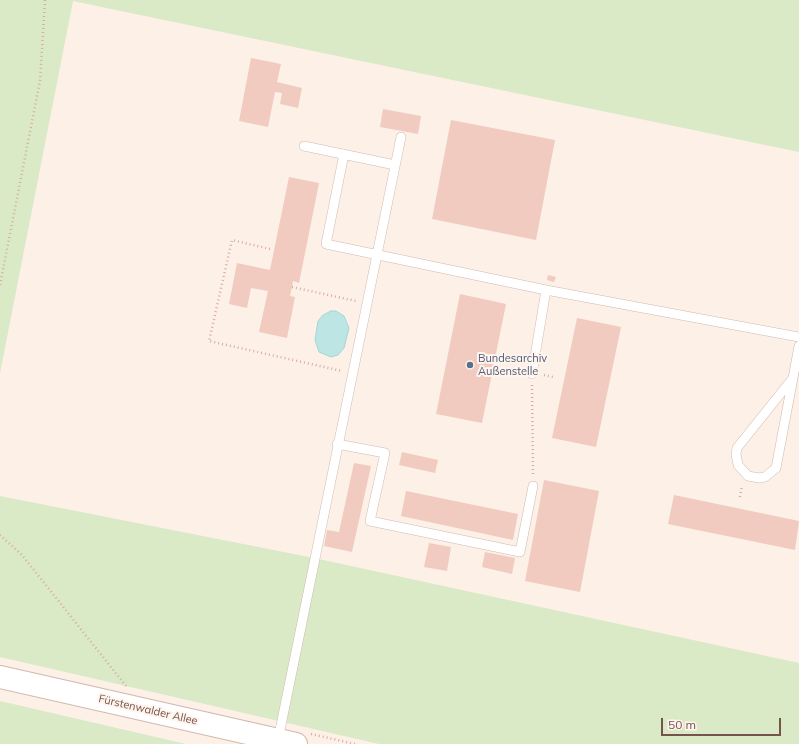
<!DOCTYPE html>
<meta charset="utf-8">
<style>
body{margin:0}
#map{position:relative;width:799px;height:744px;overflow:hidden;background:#fcf0e7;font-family:Mulish,sans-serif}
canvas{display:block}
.scale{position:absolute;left:661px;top:718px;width:120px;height:18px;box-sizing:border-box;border:2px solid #75544c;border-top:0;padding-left:5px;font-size:12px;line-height:14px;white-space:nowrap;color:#75544c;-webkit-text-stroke:3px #fff5ee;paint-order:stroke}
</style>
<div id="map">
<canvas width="799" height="744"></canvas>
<div class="scale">50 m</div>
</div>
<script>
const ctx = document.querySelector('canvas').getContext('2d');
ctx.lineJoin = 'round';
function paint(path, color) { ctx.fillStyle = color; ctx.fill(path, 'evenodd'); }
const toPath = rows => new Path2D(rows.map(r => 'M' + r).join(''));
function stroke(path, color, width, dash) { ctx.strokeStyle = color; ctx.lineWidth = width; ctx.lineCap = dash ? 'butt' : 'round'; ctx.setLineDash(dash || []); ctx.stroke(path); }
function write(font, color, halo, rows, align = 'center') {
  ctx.font = font + ' Mulish,sans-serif'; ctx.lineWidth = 4; ctx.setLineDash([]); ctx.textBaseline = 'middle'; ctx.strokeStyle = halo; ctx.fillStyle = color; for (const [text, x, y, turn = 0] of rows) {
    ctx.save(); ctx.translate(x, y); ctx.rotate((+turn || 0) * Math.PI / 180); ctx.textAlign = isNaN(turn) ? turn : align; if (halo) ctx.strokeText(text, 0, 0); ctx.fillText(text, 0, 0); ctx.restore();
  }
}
const green = toPath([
 [0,0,799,0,799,152,73,1,0,373],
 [0,496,314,558,799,663,799,744,379,744,0,657],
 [0,701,186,744,0,744]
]);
const water = toPath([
 [331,311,336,311,344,316,349,328,344,348,338,355,331,357,319,352,315,340,318,321,323,315,331,311]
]);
const building = toPath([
 [251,58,281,64,277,82,302,88,298,108,280,104,282,93,275,92,268,127,239,121],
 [383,109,421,116,418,134,380,127],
 [451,120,555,140,536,240,432,219],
 [289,177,319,183,299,283,293,281,292,287,290,296,295,297,287,338,259,332,268,291,251,288,247,308,229,304,237,263,270,270],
 [548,275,556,277,554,282,547,280],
 [460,294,506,304,482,423,436,414],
 [577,318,621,327,596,447,552,438],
 [402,452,438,460,435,473,399,465],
 [354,463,371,466,352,552,324,546,327,530,339,532],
 [544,480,599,491,580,592,525,581],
 [406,491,518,514,513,540,401,516],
 [674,495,799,521,795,550,668,524],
 [429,543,451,547,447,571,424,567],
 [485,552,515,558,512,574,482,567]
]);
const path = toPath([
 [270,249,232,240,209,341,342,371],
 [0,285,40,81,45,0],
 [292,287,356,301],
 [506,368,521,371],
 [544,375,553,377],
 [532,385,533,474],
 [740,497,742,486],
 [0,535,22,555,126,686],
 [311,734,355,744]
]);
const service = toPath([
 [304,146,395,165],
 [344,154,326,244,546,290,799,337],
 [532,374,546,290],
 [793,378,737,448,736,454,738,465,748,476,759,478,765,477,776,468,793,378,799,346],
 [337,444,385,453,370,521,520,552,533,486],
 [278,740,401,137]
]);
const secondary = toPath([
 [0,677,296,744]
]);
const markers = [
 [470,365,4,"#5c6f8a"]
];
const serviceNames = [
 ["Bundesarchiv",478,359],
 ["Außenstelle",478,372]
];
const streetNames = [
 ["Fürstenwalder Allee",148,710,13]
];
paint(green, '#dae9c6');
paint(water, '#bce5e4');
stroke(water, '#a2d7d6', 1);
paint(building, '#f1cbc0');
stroke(service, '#d0b9b0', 10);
stroke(secondary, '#d2b8ae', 24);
stroke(path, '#d6ada2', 2.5, [1, 3]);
stroke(service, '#fff', 9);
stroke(secondary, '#fff', 22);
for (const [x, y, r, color] of markers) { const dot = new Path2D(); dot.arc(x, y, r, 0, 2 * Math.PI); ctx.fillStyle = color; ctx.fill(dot); stroke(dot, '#fff5ee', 1.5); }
write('11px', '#4e5e75', '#fff5ee', serviceNames, 'left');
write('11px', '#75544c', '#fff5ee', streetNames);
</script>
